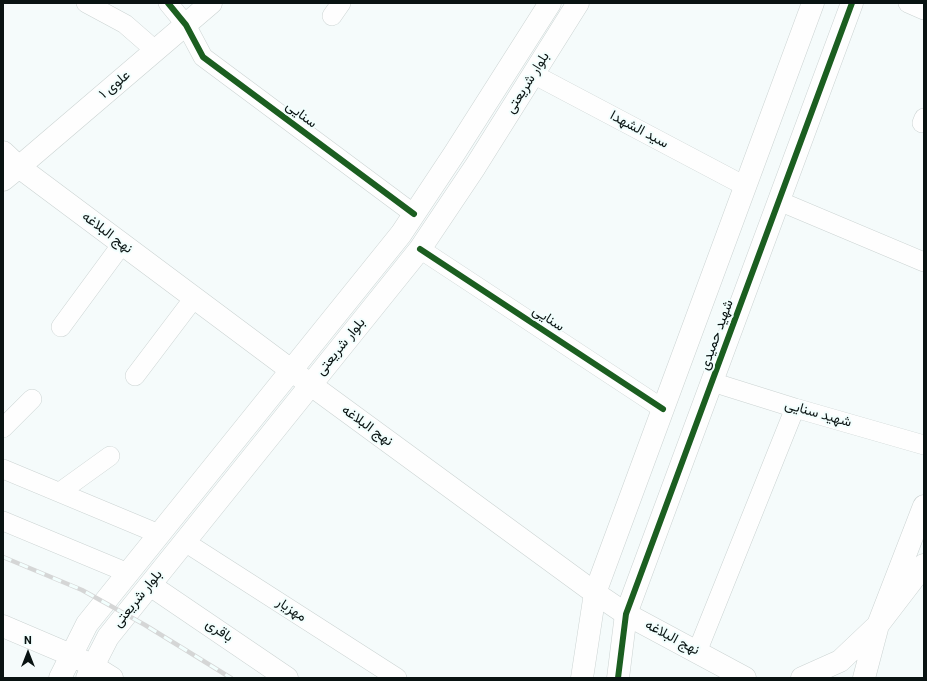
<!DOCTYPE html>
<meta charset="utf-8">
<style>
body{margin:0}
#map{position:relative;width:927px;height:681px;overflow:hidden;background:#f5fbfb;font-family:Roboto,sans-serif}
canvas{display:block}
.frame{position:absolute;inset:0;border:4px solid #091312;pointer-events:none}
.north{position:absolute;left:8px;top:633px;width:40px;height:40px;-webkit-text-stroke:3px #f2fefd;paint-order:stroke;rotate:0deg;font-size:11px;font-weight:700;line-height:16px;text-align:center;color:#091312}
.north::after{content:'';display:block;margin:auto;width:14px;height:18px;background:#091312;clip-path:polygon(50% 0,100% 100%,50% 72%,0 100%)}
</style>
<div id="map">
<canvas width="927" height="681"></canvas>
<div class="frame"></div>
<div class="north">N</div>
</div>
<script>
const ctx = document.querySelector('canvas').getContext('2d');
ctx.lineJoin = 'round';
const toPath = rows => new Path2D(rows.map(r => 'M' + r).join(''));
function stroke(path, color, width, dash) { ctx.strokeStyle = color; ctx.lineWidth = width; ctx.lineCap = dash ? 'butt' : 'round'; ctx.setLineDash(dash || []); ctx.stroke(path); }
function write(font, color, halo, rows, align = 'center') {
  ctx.font = font + ' Roboto,Vazirmatn,sans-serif'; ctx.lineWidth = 4; ctx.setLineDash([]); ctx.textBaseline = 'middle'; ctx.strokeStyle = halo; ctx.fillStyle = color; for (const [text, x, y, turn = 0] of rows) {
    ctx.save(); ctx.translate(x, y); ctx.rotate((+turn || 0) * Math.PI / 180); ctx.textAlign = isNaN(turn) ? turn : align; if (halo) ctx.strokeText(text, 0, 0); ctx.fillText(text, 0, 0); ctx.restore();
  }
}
const minor = toPath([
 [86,3,125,24,156,51],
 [168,3,186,25,203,57,414,214],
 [908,3,924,10],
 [332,16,341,3],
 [533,74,745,186],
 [922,123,924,118],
 [779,201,924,262],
 [420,249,663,409],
 [61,327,122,244],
 [135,376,194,298],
 [712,382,795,408,924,445],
 [3,428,32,399],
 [3,469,159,534],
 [60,492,110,456],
 [3,521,128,573],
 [185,542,397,678],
 [697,652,795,408]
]);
const tertiary = toPath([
 [19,167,211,3],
 [150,585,287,678],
 [582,678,595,593,813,3],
 [618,678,626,614,852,3]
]);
const secondary = toPath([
 [3,152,19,167,311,385,595,593,626,614,745,678],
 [3,180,19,167],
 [3,626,71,655,93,666,112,678],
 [60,678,87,624,401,234,454,154,550,3],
 [87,678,108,637,420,249,475,167,578,3],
 [802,678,840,661,878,625,924,565],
 [864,678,878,625,924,506]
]);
const rail = toPath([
 [3,557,82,590,145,625,231,678]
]);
const cycleway = toPath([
 [168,3,186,25,203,57,414,214],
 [420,249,663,409],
 [618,678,626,614,852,3]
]);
const streetNames = [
 ["بلوار شریعتی",528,83,-58],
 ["علوی ۱",115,85,-40],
 ["سنایی",301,115,37],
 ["سید الشهدا",639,130,28],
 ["نهج البلاغه",107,233,37],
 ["سنایی",548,319,33],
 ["شهید حمیدی",717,335,-70],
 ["بلوار شریعتی",341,347,-51],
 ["شهید سنایی",818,414,16],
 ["نهج البلاغه",367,426,36],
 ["بلوار شریعتی",138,599,-51],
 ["مهزیار",291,610,33],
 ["باقری",219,631,34],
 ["نهج البلاغه",672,638,28]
];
stroke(minor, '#cbd3d2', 20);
stroke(tertiary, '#cbd3d2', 23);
stroke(secondary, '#cbd3d2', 23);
stroke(minor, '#fefefe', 19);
stroke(tertiary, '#fefefe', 22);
stroke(secondary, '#fefefe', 22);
stroke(rail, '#d5d6d6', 4.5);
stroke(rail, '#f2fefd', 3, [9]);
stroke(cycleway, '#1b5e20', 6);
write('14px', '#091312', '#f2fefd', streetNames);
</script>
